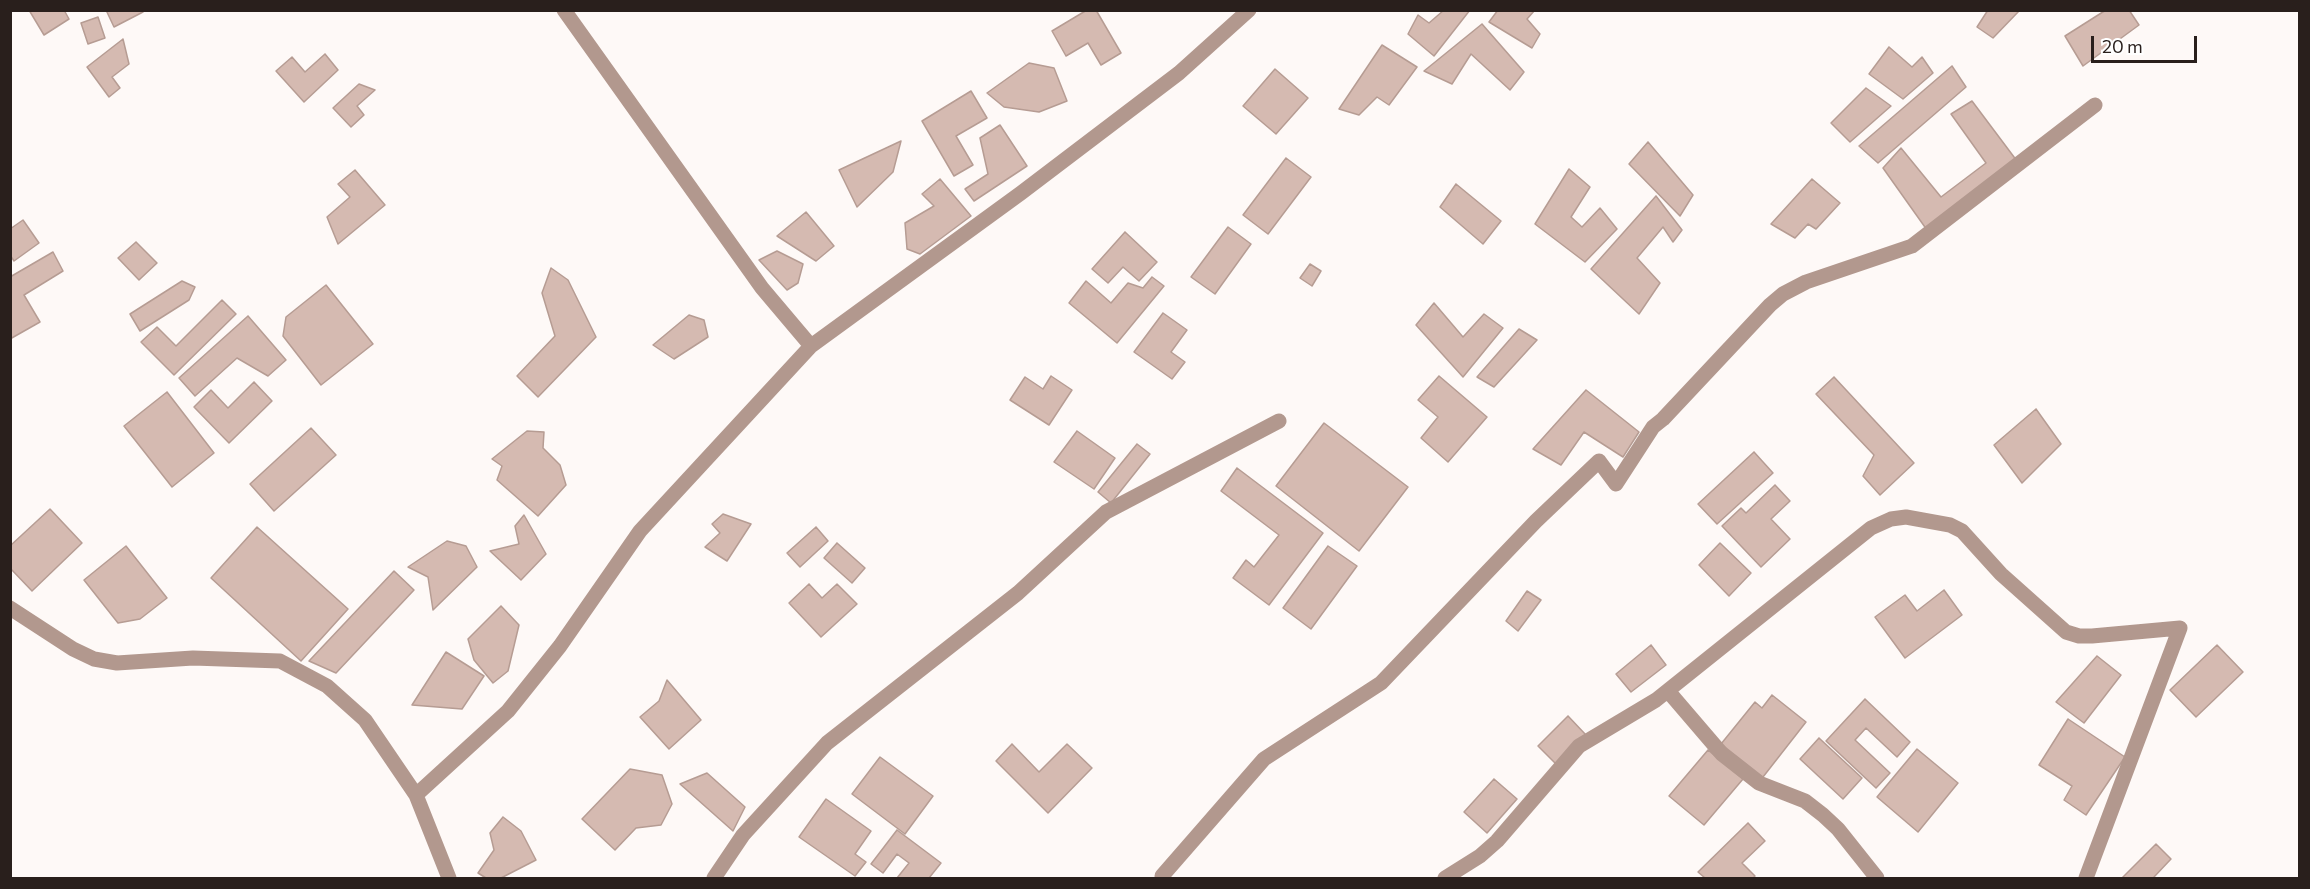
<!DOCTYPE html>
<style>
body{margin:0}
#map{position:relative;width:2310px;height:889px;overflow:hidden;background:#fef9f7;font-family:Commissioner,sans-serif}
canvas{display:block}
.frame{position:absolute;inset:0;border:12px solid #291f1c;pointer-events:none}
.scale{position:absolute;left:2091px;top:36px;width:106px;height:27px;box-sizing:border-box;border:3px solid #291f1c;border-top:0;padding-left:8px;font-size:18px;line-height:21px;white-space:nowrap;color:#291f1c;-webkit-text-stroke:4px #fff;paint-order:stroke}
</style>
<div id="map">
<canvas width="2310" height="889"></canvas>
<div class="frame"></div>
<div class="scale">20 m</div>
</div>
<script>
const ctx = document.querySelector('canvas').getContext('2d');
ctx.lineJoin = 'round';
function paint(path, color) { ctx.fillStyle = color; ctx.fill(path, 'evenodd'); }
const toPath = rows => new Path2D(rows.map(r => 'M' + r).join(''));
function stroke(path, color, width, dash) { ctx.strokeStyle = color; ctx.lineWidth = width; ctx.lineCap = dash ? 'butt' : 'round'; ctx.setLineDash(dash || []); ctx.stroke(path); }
const building = toPath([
 [29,10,64,10,69,19,44,35,29,10],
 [106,10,142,10,143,12,114,27,106,10],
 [1087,10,1096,10,1121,53,1101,65,1088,43,1066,56,1052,31,1087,10],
 [1444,10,1470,10,1434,56,1408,34,1418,15,1429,23,1444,10],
 [1498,10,1535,10,1527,19,1540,34,1532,48,1489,22,1498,10],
 [1988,10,2020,10,1993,38,1977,27,1988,10],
 [2106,10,2129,10,2139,25,2083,66,2065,36,2106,10],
 [98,17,105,38,88,44,81,23,98,17],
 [1482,24,1524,72,1510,90,1471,54,1452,84,1424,71,1482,24],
 [123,39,129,64,112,77,120,88,109,97,87,67,123,39],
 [1382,45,1417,67,1389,105,1377,97,1359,115,1339,109,1382,45],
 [1889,47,1912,67,1922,57,1933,73,1903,99,1869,74,1889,47],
 [325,54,338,70,304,102,276,71,292,57,305,72,325,54],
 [1029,63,1054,68,1067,101,1039,112,1004,107,987,93,1029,63],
 [1952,66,1966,87,1878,163,1859,146,1952,66],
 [1275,69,1308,98,1276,134,1243,106,1275,69],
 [359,84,375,90,357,106,364,115,351,127,333,108,359,84],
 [1866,88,1891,106,1850,142,1831,123,1866,88],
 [971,91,987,118,956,136,973,165,954,176,922,121,971,91],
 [1972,101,2017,161,1927,230,1883,168,1901,148,1941,197,1986,163,1951,114,1972,101],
 [1000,125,1027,166,974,201,965,189,988,174,980,138,1000,125],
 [901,141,893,172,857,207,839,170,901,141],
 [1648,142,1693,195,1680,216,1629,164,1648,142],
 [1286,158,1311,177,1268,234,1243,215,1286,158],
 [1569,169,1590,187,1571,217,1582,227,1600,208,1617,229,1585,262,1535,224,1569,169],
 [355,170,385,205,338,244,327,217,350,197,338,184,355,170],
 [940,179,971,216,920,254,907,249,905,223,934,206,922,194,940,179],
 [1812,179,1840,203,1816,229,1808,224,1795,238,1771,224,1812,179],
 [1456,184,1501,221,1483,244,1440,207,1456,184],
 [1656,196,1682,230,1673,242,1663,227,1637,258,1660,283,1639,314,1591,269,1656,196],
 [806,212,834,246,816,261,777,236,806,212],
 [23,220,39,243,14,261,10,255,10,229,23,220],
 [1228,227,1251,244,1215,294,1191,277,1228,227],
 [1125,232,1157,262,1139,281,1123,267,1108,283,1092,269,1125,232],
 [136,242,157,263,139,280,118,258,136,242],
 [777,251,803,264,798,283,787,290,759,260,777,251],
 [53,252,63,271,24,295,40,322,10,339,10,277,53,252],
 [1310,264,1321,271,1312,286,1300,278,1310,264],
 [551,268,568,280,596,337,538,397,517,376,555,336,542,293,551,268],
 [1152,277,1164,286,1117,343,1069,303,1086,281,1111,303,1128,283,1143,288,1152,277],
 [182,281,195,287,189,300,140,331,130,314,182,281],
 [326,285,373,344,321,385,283,336,286,317,326,285],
 [222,300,236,314,174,375,141,342,157,327,176,346,222,300],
 [1434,303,1463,337,1484,314,1503,328,1463,377,1416,325,1434,303],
 [1163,313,1187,330,1171,352,1185,362,1172,379,1134,352,1163,313],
 [689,315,704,320,708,337,674,359,653,345,689,315],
 [248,316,286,360,268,376,237,358,195,396,179,378,248,316],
 [1519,329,1537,340,1494,387,1477,377,1519,329],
 [1051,376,1072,390,1049,425,1010,400,1025,377,1043,389,1051,376],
 [1439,376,1487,417,1448,462,1421,438,1438,417,1418,400,1439,376],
 [1834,377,1914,463,1880,495,1863,476,1874,455,1816,394,1834,377],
 [254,382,272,401,229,443,194,407,211,390,228,408,254,382],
 [1586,390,1639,432,1623,457,1584,432,1561,465,1533,449,1586,390],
 [167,392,214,453,172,487,124,426,167,392],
 [2036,409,2061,444,2022,483,1994,445,2036,409],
 [1324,423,1408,487,1359,551,1276,486,1324,423],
 [311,428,336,455,274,511,250,484,311,428],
 [527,431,544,432,543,448,560,465,566,485,538,516,497,480,502,466,492,459,527,431],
 [1077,431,1115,458,1094,489,1054,462,1077,431],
 [1137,444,1150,454,1111,503,1098,492,1137,444],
 [1754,452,1773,473,1717,524,1698,504,1754,452],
 [1237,468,1323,533,1269,605,1233,578,1246,560,1254,567,1279,535,1221,491,1237,468],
 [1775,485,1790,501,1771,519,1790,539,1761,567,1722,526,1741,508,1746,513,1775,485],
 [50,509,82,543,32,591,10,568,10,546,50,509],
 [723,514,751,524,727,561,705,547,720,533,712,524,723,514],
 [524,515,546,554,521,580,490,551,519,544,515,526,524,515],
 [257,527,348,609,301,661,211,578,257,527],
 [816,527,828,541,800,567,787,553,816,527],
 [447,541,466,546,477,567,433,610,428,577,408,567,447,541],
 [837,543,865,568,852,583,824,558,837,543],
 [1720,543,1751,573,1729,596,1699,565,1720,543],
 [126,546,167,598,140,619,118,623,84,580,126,546],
 [1328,546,1357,566,1311,629,1283,608,1328,546],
 [394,571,414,590,336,673,309,661,394,571],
 [809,584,822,598,837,584,857,604,821,637,789,603,809,584],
 [1944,590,1962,615,1905,658,1875,617,1905,595,1917,611,1944,590],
 [1527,591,1541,600,1518,631,1506,621,1527,591],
 [501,606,519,625,508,671,493,683,474,660,468,639,501,606],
 [1651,645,1666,665,1631,692,1616,674,1651,645],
 [2217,645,2243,672,2196,717,2170,690,2217,645],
 [446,652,484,676,462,709,412,705,446,652],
 [2097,656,2121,675,2084,723,2056,702,2097,656],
 [667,680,701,720,669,749,640,717,659,701,667,680],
 [1772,695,1806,722,1763,777,1721,744,1755,702,1762,708,1772,695],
 [1865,699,1910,742,1897,757,1866,728,1855,740,1890,773,1876,788,1826,741,1865,699],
 [1568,716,1586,735,1557,765,1538,746,1568,716],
 [2068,719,2125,757,2086,815,2064,800,2072,786,2039,765,2068,719],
 [1819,738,1862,778,1843,799,1800,759,1819,738],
 [1012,744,1039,772,1067,744,1092,768,1048,813,996,761,1012,744],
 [1917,749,1958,783,1918,832,1877,797,1917,749],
 [1708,750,1743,779,1704,825,1669,796,1708,750],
 [880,757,933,796,905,834,852,794,880,757],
 [630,769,662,775,672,804,661,825,636,828,615,850,582,819,630,769],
 [707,773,745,807,733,831,680,784,707,773],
 [1494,779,1517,799,1487,833,1464,812,1494,779],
 [826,799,871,831,855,854,866,862,855,876,799,837,826,799],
 [503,817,521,831,536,860,501,878,486,878,478,873,494,850,490,833,503,817],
 [1748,823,1765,841,1742,863,1755,876,1753,878,1705,878,1698,872,1748,823],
 [897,830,941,863,929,878,897,878,909,863,897,854,883,873,871,864,897,830],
 [2156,844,2171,859,2154,877,2155,878,2122,878,2156,844]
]);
const minor = toPath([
 [564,10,762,288,811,346],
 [10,608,73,649,94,659,117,663,193,658,280,661,327,686,365,720,416,795,449,878],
 [1668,691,1722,754,1759,783,1805,801,1823,815,1838,829,1877,878],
 [416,795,508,711,560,646,640,531,811,346,1021,193,1179,73,1249,10],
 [1162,876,1264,759,1381,683,1536,521,1599,461,1616,484,1653,427,1663,419,1770,305,1783,294,1806,282,1912,246,2095,105],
 [714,878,743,835,827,743,1018,593,1106,512,1279,421],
 [1445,878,1480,856,1497,841,1579,746,1656,700,1871,528,1891,519,1906,517,1950,525,1962,531,2001,574,2066,632,2079,636,2092,636,2180,628,2086,878]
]);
paint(building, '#d5bab1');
stroke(building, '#b69c93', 1.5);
stroke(minor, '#b2988e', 15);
</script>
